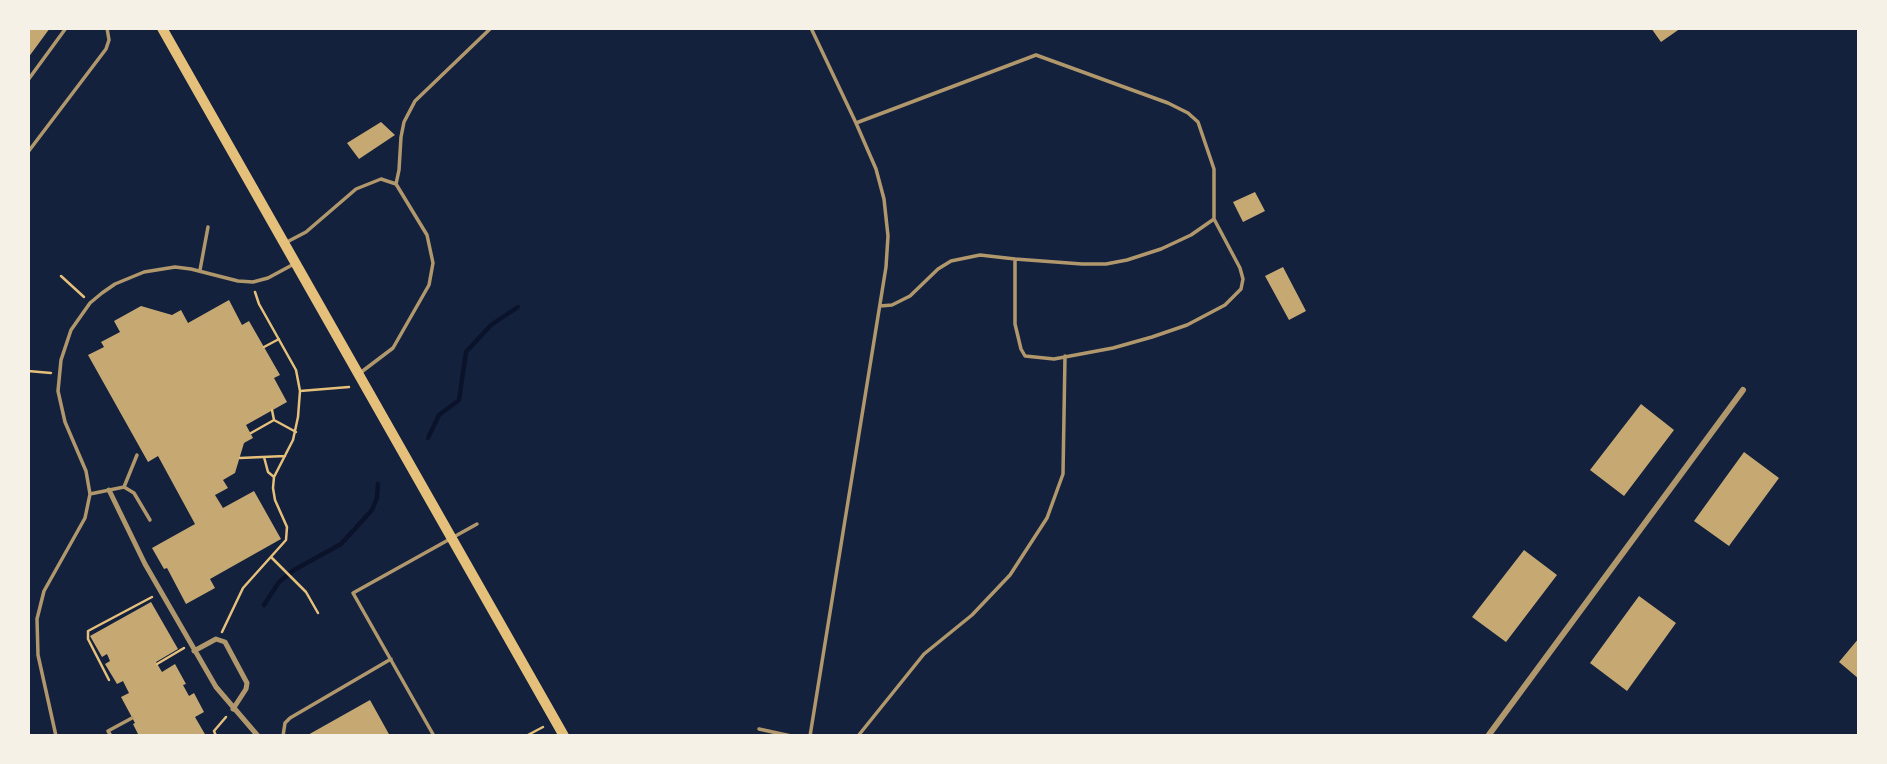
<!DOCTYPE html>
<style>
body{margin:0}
#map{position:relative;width:1887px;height:764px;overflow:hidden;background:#14213d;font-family:Signika,sans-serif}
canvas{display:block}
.frame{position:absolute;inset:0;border:30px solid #f6f1e7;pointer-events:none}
</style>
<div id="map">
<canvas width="1887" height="764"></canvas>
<div class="frame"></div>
</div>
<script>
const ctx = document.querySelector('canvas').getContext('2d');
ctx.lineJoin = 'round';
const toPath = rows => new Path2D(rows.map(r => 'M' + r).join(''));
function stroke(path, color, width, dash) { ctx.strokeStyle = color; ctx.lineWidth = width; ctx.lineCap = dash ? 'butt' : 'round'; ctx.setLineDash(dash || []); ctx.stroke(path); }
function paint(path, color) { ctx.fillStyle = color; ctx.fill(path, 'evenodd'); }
const stream = toPath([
 [428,438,439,415,459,400,466,352,491,325,518,307],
 [264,605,279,582,294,570,341,544,372,510,377,498,378,484]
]);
const building = toPath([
 [28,28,50,28,28,58],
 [1651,28,1681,28,1661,42],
 [381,122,395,135,359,159,347,143],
 [1255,192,1265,211,1243,222,1233,202],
 [1283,267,1306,311,1289,320,1265,276],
 [229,300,242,325,249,321,280,375,274,378,287,402,246,425,253,438,244,443,235,473,223,480,228,488,215,495,223,508,254,491,281,539,210,579,215,588,186,604,167,568,164,569,152,548,195,524,158,456,148,462,88,355,104,347,101,342,120,332,114,321,141,306,172,315,181,310,188,323],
 [1641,404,1674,430,1624,496,1590,470],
 [1744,452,1779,478,1729,546,1694,521],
 [1524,550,1557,575,1506,642,1472,617],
 [1639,596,1676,623,1627,691,1590,663],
 [151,602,178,649,156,662,162,672,175,664,186,684,183,685,189,696,194,693,204,712,195,717,206,736,139,736,133,724,135,723,121,697,129,693,123,681,117,684,105,664,110,661,107,654,102,657,90,636],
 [1859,638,1859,679,1839,662],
 [370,700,390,736,306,736]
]);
const path = toPath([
 [61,276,84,297],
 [264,347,279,339],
 [28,371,51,373],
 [300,391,349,387],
 [272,410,274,420,296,432],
 [251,433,274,420],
 [264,457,268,472,274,477],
 [240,458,285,456],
 [271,557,306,592,318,613],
 [222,632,243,588,286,540,287,527,275,500,273,488,274,477,293,440,298,417,300,391,296,370,259,304,255,292],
 [157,664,184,648],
 [109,680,88,639,88,631,152,597],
 [216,736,214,731,226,717],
 [526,736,543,727]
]);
const service = toPath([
 [811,28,856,123],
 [28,80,66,28],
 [28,152,106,49,109,40,107,28],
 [396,184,399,170,401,137,404,122,415,101,491,28],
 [285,243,306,232,356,189,381,179,396,184,427,235,433,263,429,285,393,348,360,373],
 [200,270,208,227],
 [880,306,892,305,910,296,938,269,951,261,980,255,1015,259],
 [124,487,137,455],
 [90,494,124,487,134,493,150,520],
 [759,729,791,736],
 [56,736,38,655,37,619,44,591,85,518,90,494,86,471,65,422,58,391,61,360,71,330,90,303,102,293,115,284,144,272,175,267,191,269,238,281,253,282,268,278,294,264],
 [111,736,108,731,132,718],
 [283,736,285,723,290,718,391,659],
 [434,736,353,593,477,524],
 [810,736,886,267,888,236,884,199,876,169,856,123,1036,55,1168,103,1188,113,1198,122,1214,169,1214,219,1240,268,1243,279,1241,289,1225,305,1187,325,1152,337,1113,348,1054,359,1025,356,1021,349,1015,324,1015,259,1082,264,1106,264,1127,260,1161,249,1191,235,1214,219],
 [858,736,924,654,972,615,1010,575,1047,518,1063,474,1065,356]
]);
const pedestrian = toPath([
 [109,490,145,564,216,687,258,736],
 [194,651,216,639,225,642,247,683,246,689,233,709]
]);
const minor = toPath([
 [1488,736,1743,390]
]);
const primary = toPath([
 [162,28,564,736]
]);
stroke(stream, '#0b132b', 4.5);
paint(building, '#c6a872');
stroke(path, '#e5c07b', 2.5);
stroke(service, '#b1986c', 3.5);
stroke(pedestrian, '#b1986c', 5);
stroke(minor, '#b1986c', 6);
stroke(primary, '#e5c07b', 10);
</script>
